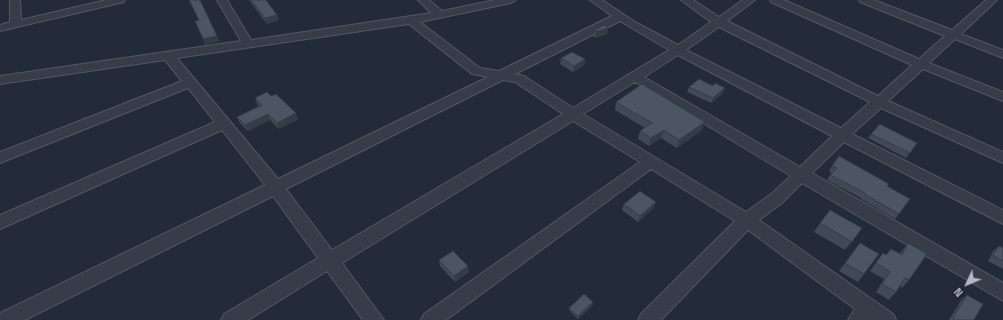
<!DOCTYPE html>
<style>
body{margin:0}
#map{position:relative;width:1003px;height:320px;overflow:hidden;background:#222b37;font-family:"Space Grotesk",sans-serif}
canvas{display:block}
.north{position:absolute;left:947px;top:264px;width:40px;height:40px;-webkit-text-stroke:3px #1b222c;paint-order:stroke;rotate:226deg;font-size:11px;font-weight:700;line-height:16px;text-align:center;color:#b1b8c4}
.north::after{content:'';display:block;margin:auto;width:14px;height:18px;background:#b1b8c4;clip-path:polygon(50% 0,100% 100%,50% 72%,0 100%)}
</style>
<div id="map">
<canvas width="1003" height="320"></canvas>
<div class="north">N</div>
</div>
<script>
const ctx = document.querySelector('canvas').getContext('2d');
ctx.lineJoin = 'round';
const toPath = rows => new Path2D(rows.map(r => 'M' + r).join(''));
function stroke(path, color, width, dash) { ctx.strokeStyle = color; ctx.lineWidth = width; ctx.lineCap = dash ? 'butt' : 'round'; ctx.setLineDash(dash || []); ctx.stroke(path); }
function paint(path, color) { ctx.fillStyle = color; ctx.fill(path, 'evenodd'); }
const street = toPath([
 [10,0,20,0,21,20,106,0,125,0,124,2,0,31,0,25,10,22,10,0],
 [217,0,227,0,251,40,431,13,418,0,429,0,442,11,495,0,516,0,511,3,420,22,480,68,499,71,612,16,590,0,602,0,635,22,678,45,711,22,681,0,693,0,719,17,743,0,755,0,727,21,878,96,912,65,771,2,770,0,784,0,919,59,945,36,860,2,859,0,874,0,952,30,986,0,997,0,961,34,1003,50,1003,58,955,39,929,63,1003,92,1003,101,923,69,888,101,1003,152,1003,163,881,108,852,134,1003,210,1003,224,844,142,812,173,1003,283,1003,301,802,183,782,203,759,220,893,314,896,320,848,320,855,309,748,230,661,320,638,320,641,314,735,221,651,169,446,320,421,320,424,314,640,162,573,121,342,263,384,320,363,320,327,271,248,320,221,320,224,314,318,258,273,196,25,320,0,320,0,313,265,185,222,130,0,229,0,215,215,122,188,88,0,163,0,152,182,81,165,60,0,84,0,76,241,41,217,0],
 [620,21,669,50,573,108,524,76,515,74,620,21],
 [409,24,472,74,488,77,278,179,177,58,409,24],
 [719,27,870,102,841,128,686,50,719,27],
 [678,55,832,136,800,167,644,77,678,55],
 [503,80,515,82,563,114,332,250,286,189,503,80],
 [635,82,791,176,770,195,746,212,583,114,635,82]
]);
const wall = toPath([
 [249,0,266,0,277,15,279,20,267,24],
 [608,28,607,34,595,38,593,36,594,31],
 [561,58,585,59,584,65,573,72,560,64],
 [689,87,723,93,711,103,687,92],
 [255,98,298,119,279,129,270,120,248,131,240,123,237,117,259,106,257,104],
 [616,102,702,130,677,148,661,138,649,146,638,139,640,131,645,128,615,110],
 [871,134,917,143,906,158,868,138],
 [832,166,887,186,899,214,895,219,861,199,861,198,827,180,830,175,832,173,829,171],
 [624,204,654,208,638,222,622,210],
 [820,223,862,228,845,250,814,232],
 [860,243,864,274,858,282,839,271],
 [908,243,909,280,902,288,900,286,896,292,889,300,876,292,884,279,870,271,877,261,883,253,886,255,891,249,900,254,902,251],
 [999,246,1003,248,1003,269,988,261,993,251],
 [439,260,469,272,455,282,440,266],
 [967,295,974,320,949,320,962,299],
 [593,305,578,319,569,310,569,308]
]);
const shadedWall = toPath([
 [277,15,279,20,267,24,265,18],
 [608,28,607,34,595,38,595,32],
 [217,36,220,41,205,45,203,39],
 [585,59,584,65,573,72,574,66],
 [725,88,723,93,711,103,713,98],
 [296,113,298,119,279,129,277,123],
 [268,114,270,120,248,131,245,125],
 [705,122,702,130,677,148,679,140],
 [664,130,661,138,649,146,651,138],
 [656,202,654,208,638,222,640,216],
 [468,266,469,272,455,282,454,276],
 [593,302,593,305,578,319,578,316]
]);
const building = toPath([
 [189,0,200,0,217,36,203,39,195,21,199,20,189,0],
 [251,0,266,0,277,15,265,18,251,0],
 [604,25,608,28,595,32,594,31,604,25],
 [572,52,585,59,574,66,561,58,572,52],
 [699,79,713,86,715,83,725,88,713,98,689,87,699,79],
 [642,84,705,122,679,140,664,130,651,138,640,131,652,123,616,102,642,84],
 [267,92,271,96,276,94,296,113,277,123,268,114,245,125,237,117,262,105,255,98,267,92],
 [880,124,917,143,910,153,871,134,880,124],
 [839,156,889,184,887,186,910,199,899,214,864,194,865,193,830,175,837,168,832,166,839,156],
 [640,191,656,202,640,216,624,204,640,191],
 [830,210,862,228,852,242,820,223,830,210],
 [860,243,879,254,864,274,845,263,860,243],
 [908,243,927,254,909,280,905,278,896,292,882,284,890,272,876,263,883,253,886,255,891,249,902,255,908,243],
 [999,246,1003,248,1003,261,993,255,999,246],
 [453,251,468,266,454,276,439,260,453,251],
 [584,294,593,302,578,316,569,308,584,294],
 [967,295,983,304,974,320,955,320,953,318,967,295]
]);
stroke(street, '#515862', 2);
paint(street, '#363d48');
paint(wall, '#404955');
paint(shadedWall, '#343c45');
paint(building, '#4b5563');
stroke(building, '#343c45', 1);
</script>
